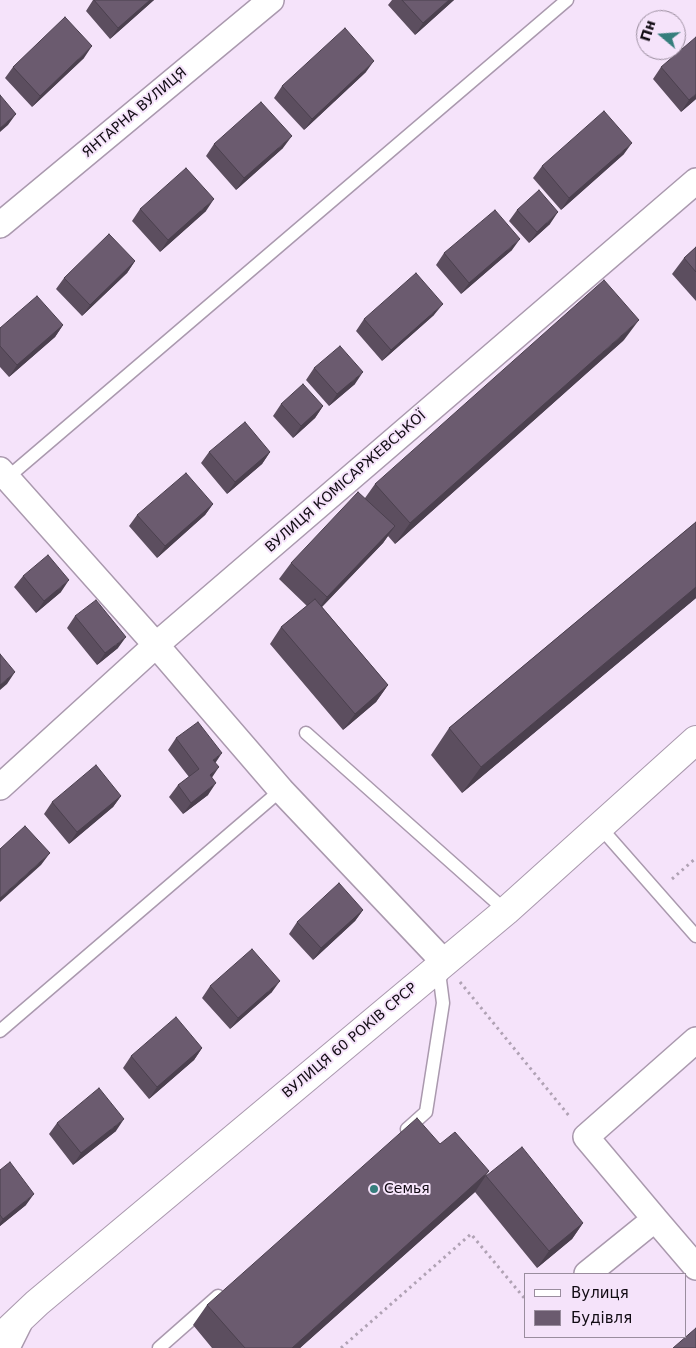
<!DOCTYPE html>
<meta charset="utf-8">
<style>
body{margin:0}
#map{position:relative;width:696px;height:1348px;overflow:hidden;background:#f5e3fa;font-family:"DejaVu Sans",sans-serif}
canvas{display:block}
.legend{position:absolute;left:524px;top:1273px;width:162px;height:65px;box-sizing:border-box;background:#f5e3fa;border:1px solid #9a8d9e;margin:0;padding:6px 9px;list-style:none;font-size:15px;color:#120c14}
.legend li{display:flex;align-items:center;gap:10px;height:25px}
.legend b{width:25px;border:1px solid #9a8d9e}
.north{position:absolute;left:636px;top:10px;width:50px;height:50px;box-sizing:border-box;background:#f5e3fa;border:1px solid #9a8d9e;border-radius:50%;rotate:288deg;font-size:14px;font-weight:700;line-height:20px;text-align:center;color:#120c14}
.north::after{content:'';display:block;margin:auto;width:18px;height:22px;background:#357e7c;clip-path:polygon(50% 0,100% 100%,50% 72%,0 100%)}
</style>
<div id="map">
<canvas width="696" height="1348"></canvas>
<ul class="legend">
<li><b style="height:6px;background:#fff"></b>Вулиця</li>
<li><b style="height:14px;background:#6b5b6f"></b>Будівля</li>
</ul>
<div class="north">Пн</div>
</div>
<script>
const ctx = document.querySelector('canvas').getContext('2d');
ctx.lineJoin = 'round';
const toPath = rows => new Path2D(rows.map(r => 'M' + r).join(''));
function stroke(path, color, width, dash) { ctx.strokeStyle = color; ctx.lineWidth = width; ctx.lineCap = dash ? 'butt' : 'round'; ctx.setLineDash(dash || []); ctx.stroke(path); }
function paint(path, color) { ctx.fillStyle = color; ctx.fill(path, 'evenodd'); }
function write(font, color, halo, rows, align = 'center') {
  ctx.font = font + ' "DejaVu Sans",sans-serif'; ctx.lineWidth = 4; ctx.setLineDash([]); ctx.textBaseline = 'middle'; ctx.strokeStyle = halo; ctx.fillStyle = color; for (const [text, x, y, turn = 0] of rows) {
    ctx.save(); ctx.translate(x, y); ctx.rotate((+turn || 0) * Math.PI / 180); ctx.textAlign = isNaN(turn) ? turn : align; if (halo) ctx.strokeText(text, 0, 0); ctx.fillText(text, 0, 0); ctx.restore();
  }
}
const path = toPath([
 [672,879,696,858],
 [460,982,570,1117],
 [341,1348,471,1234,525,1299]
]);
const lane = toPath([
 [7,478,567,0],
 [306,733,506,911],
 [600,827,696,936],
 [0,1031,281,790],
 [407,1129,426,1112,443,1003,440,980,443,967],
 [14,1348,25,1326],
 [159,1348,218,1296]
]);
const street = toPath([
 [0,225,271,0],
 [0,470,156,645,281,790,444,962],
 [0,787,156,645,696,181],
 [655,1219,696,1267],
 [587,1274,655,1219,586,1137,696,1040]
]);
const secondary = toPath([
 [0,1338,37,1303,506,911,696,740]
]);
const wall = toPath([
 [93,0,154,0,110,39,86,11],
 [392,0,454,0,415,35,388,5],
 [84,58,32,107,5,78,13,67],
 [661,67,696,99,681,112,653,79],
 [366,72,304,130,274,98,282,86],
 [214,144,283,148,236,190,206,156],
 [624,154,561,210,533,178,542,166],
 [140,209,206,211,160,252,132,221],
 [517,210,550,224,529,243,509,221],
 [696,247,696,301,672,274,684,258],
 [512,250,461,294,436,265,444,253],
 [135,261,127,273,82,316,56,289,64,278],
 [434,315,382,361,356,331,364,319],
 [63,325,55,337,9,377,0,367,0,328],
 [624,340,395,544,388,536,383,543,322,607,388,685,376,702,343,730,270,644,281,627,307,606,279,579,291,563,365,498,375,484],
 [314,368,355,384,329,406,306,380],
 [281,404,323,406,315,418,293,438,273,416],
 [209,452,270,452,262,464,227,494,201,463],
 [213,504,205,515,157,558,129,526,137,515],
 [696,522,696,598,462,793,431,755,449,728],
 [23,576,61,592,36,613,14,587],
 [75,616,118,648,97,665,67,628],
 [176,738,215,763,208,795,183,814,169,797,178,785,189,777,168,750],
 [121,796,113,807,69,844,44,814,52,802],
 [363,910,355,921,313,960,289,934,297,922],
 [210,986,272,992,230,1029,202,998],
 [202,1048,194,1060,149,1099,123,1068,131,1056],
 [57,1123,116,1131,73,1165,49,1134],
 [440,1144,486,1176,583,1223,572,1239,537,1268,475,1192,300,1348,212,1348,193,1325,207,1305],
 [0,1170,26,1205,0,1226]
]);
const shadedWall = toPath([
 [150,0,154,0,110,39,118,28],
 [449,0,454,0,415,35,423,23],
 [92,46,84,58,32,107,40,96],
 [374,61,366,72,304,130,312,119],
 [696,94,696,99,681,112,689,100],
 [16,114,8,125,0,132,0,128],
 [292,136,283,148,236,190,244,178],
 [632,143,624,154,561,210,569,198],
 [214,199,206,211,160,252,168,240],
 [558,212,550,224,529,243,537,232],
 [520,239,512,250,461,294,469,283],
 [135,261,127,273,82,316,90,305],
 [443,304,434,315,382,361,391,350],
 [639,320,624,340,395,544,410,523],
 [63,325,55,337,9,377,17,365],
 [363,372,355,384,329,406,337,394],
 [323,406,315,418,293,438,301,426],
 [270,452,262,464,227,494,235,482],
 [213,504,205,515,157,558,165,546],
 [395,526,383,543,315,614,327,597],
 [69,580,61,592,36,613,44,601],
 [696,587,696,598,462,793,481,767],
 [126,637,118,648,97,665,105,653],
 [15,672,7,684,0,690,0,685],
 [388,685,376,702,343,730,355,714],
 [222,753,214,765,213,760],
 [219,767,211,779,210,775],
 [216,783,208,795,183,814,191,803],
 [121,796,113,807,69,844,77,832],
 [50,853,41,865,0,902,0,898],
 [363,910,355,921,313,960,321,948],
 [280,981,272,992,230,1029,238,1018],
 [202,1048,194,1060,149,1099,157,1087],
 [124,1119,116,1131,73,1165,81,1153],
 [489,1171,475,1192,300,1348,292,1348],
 [34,1194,26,1205,0,1226,0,1223,3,1219],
 [583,1223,572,1239,537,1268,549,1251]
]);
const building = toPath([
 [94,0,150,0,118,28,94,0],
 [402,0,449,0,423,23,402,0],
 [65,17,92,46,40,96,13,67,65,17],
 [345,28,374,61,312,119,282,86,345,28],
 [696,37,696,94,689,100,661,67,696,37],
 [0,95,16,114,0,128,0,95],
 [261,102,292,136,244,178,214,144,261,102],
 [604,111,632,143,569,198,542,166,604,111],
 [186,168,214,199,168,240,140,209,186,168],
 [539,190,558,212,537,232,517,210,539,190],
 [495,210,520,239,469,283,444,253,495,210],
 [109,234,135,261,90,305,64,278,109,234],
 [696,247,696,272,684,258,696,247],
 [416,273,443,304,391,350,364,319,416,273],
 [604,280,639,320,410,523,375,484,604,280],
 [37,296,63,325,17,365,0,346,0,328,37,296],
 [340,346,363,372,337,394,314,368,340,346],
 [303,384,323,406,301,426,281,404,303,384],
 [245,422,270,452,235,482,209,452,245,422],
 [186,473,213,504,165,546,137,515,186,473],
 [358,492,395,526,327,597,291,563,358,492],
 [696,522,696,587,481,767,449,728,696,522],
 [48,555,69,580,44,601,23,576,48,555],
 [315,599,388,685,355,714,281,627,315,599],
 [96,600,126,637,105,653,75,616,96,600],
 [0,654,15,672,0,685,0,654],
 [198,722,222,753,213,760,219,767,210,775,216,783,191,803,178,785,199,769,176,738,198,722],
 [96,765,121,796,77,832,52,802,96,765],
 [25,826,50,853,0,898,0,849,25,826],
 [339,883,363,910,321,948,297,922,339,883],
 [252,949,280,981,238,1018,210,986,252,949],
 [176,1017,202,1048,157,1087,131,1056,176,1017],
 [99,1088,124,1119,81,1153,57,1123,99,1088],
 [417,1118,440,1144,455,1132,489,1171,292,1348,245,1348,207,1305,417,1118],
 [522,1147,583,1223,549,1251,486,1176,522,1147],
 [10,1162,34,1194,3,1219,0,1215,0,1170,10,1162],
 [696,1328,696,1348,673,1348,696,1328]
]);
const markers = [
 [374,1189,5,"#357e7c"]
];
const streetNames = [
 ["ЯНТАРНА ВУЛИЦЯ",135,113,-40],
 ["ВУЛИЦЯ КОМІСАРЖЕВСЬКОЇ",346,482,-41],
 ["ВУЛИЦЯ 60 РОКІВ СРСР",350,1041,-40]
];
const poiNames = [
 ["Семья",384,1189]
];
stroke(lane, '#aa99ae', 15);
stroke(street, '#aa99ae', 28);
stroke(secondary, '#aa99ae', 30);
stroke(path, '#b0a2b4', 3, [2.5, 4]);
stroke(lane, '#fff', 12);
stroke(street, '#fff', 25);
stroke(secondary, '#fff', 28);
paint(wall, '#5c4e5f');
paint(shadedWall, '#4b404e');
paint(building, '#6b5b6f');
stroke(building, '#4b404e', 1);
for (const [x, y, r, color] of markers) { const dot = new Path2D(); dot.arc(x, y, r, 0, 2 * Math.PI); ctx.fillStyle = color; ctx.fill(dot); stroke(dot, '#f5e3fa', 2); }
write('14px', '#120c14', '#f5e3fa', streetNames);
write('14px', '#120c14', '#f5e3fa', poiNames, 'left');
</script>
